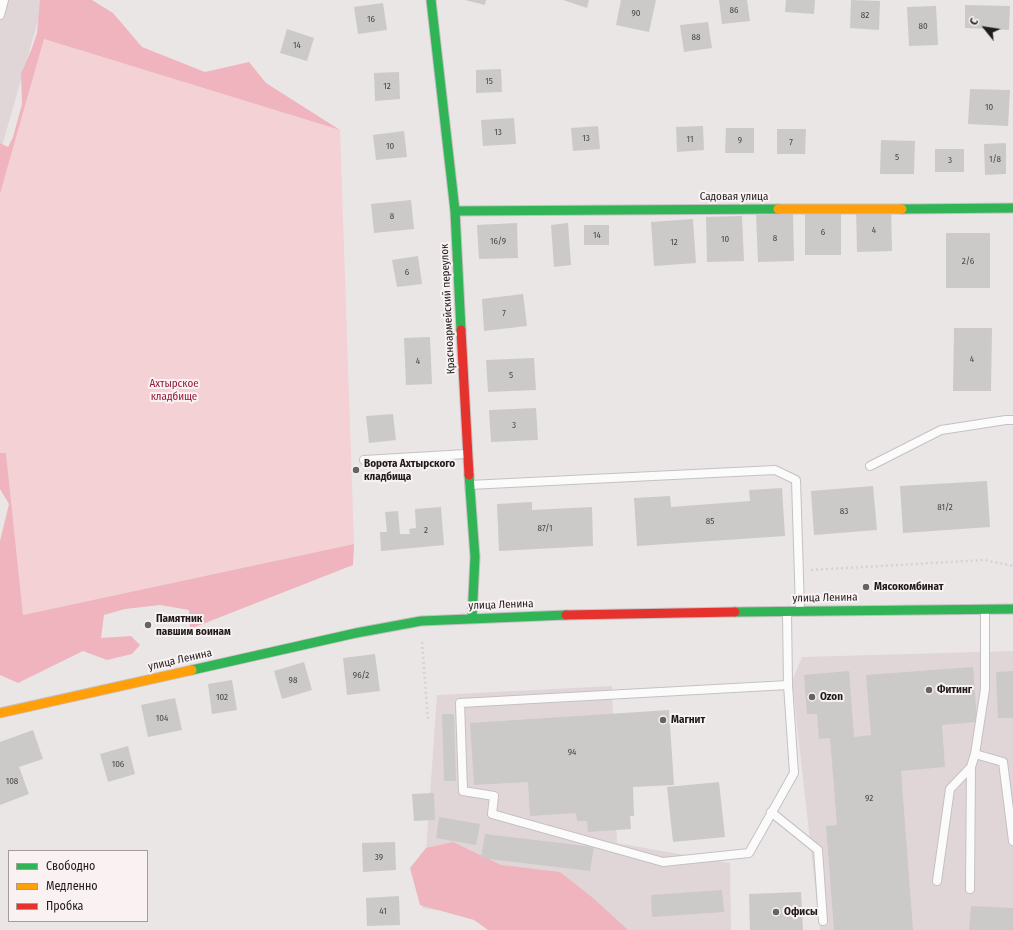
<!DOCTYPE html>
<meta charset="utf-8">
<style>
body{margin:0}
#map{position:relative;width:1013px;height:930px;overflow:hidden;background:#ebe6e6;font-family:"Fira Sans Condensed",sans-serif}
canvas{display:block}
.legend{position:absolute;left:8px;top:850px;width:140px;height:72px;box-sizing:border-box;background:#faf2f2;border:1px solid #a29c9d;margin:0;padding:5px 7px;list-style:none;font-size:12px;color:#1f1c1d}
.legend li{display:flex;align-items:center;gap:8px;height:20px}
.legend b{width:20px;border:1px solid #a29c9d}
.north{position:absolute;left:965px;top:8px;width:40px;height:40px;-webkit-text-stroke:3px #faf2f2;paint-order:stroke;rotate:300deg;font-size:11px;font-weight:700;line-height:16px;text-align:center;color:#1f1c1d}
.north::after{content:'';display:block;margin:auto;width:14px;height:18px;background:#1f1c1d;clip-path:polygon(50% 0,100% 100%,50% 72%,0 100%)}
</style>
<div id="map">
<canvas width="1013" height="930"></canvas>
<ul class="legend">
<li><b style="height:5px;background:#30b455"></b>Свободно</li>
<li><b style="height:5px;background:#ff9f0a"></b>Медленно</li>
<li><b style="height:5px;background:#e5322d"></b>Пробка</li>
</ul>
<div class="north">С</div>
</div>
<script>
const ctx = document.querySelector('canvas').getContext('2d');
ctx.lineJoin = 'round';
function paint(path, color) { ctx.fillStyle = color; ctx.fill(path, 'evenodd'); }
const toPath = rows => new Path2D(rows.map(r => 'M' + r).join(''));
function stroke(path, color, width, dash) { ctx.strokeStyle = color; ctx.lineWidth = width; ctx.lineCap = dash ? 'butt' : 'round'; ctx.setLineDash(dash || []); ctx.stroke(path); }
function write(font, color, halo, rows, align = 'center') {
  ctx.font = font + ' "Fira Sans Condensed",sans-serif'; ctx.lineWidth = 4; ctx.setLineDash([]); ctx.textBaseline = 'middle'; ctx.strokeStyle = halo; ctx.fillStyle = color; for (const [text, x, y, turn = 0] of rows) {
    ctx.save(); ctx.translate(x, y); ctx.rotate((+turn || 0) * Math.PI / 180); ctx.textAlign = isNaN(turn) ? turn : align; if (halo) ctx.strokeText(text, 0, 0); ctx.fillText(text, 0, 0); ctx.restore();
  }
}
const built = toPath([
 [0,0,44,0,0,153],
 [1013,651,1013,930,820,930,792,681,802,657],
 [612,686,617,843,730,863,731,930,571,930,422,908,437,695]
]);
const green = toPath([
 [44,39,340,130,354,544,23,615,6,453,0,453,0,194]
]);
const forest = toPath([
 [40,0,92,0,113,13,142,47,205,72,249,62,266,83,340,130,44,39,0,194,0,143,8,147,13,137,22,104,21,74,32,48,37,33],
 [0,453,6,453,23,615,354,544,353,565,190,629,189,610,160,605,125,609,104,615,101,638,131,636,140,645,132,654,107,660,83,651,18,683,0,675,0,541,9,504,0,489],
 [453,842,501,865,560,872,593,898,628,930,488,930,474,920,420,905,410,868,426,848]
]);
const building = toPath([
 [465,0,486,0,485,5],
 [563,0,589,0,587,8],
 [621,0,656,0,649,32,616,25],
 [719,0,747,0,750,21,722,24],
 [786,0,815,0,814,14,785,12],
 [851,0,880,1,879,30,850,28],
 [383,3,387,30,358,34,354,7],
 [965,5,1010,6,1009,30,965,28],
 [936,6,938,45,909,46,907,7],
 [708,22,712,48,684,52,680,25],
 [287,29,314,38,307,61,280,53],
 [501,69,502,92,476,93,476,70],
 [399,72,400,99,375,101,374,73],
 [970,89,1010,90,1008,126,968,124],
 [514,118,516,144,483,146,481,120],
 [598,126,600,149,573,151,571,128],
 [703,126,704,150,677,152,676,127],
 [726,128,754,128,754,153,725,153],
 [777,129,806,129,805,154,777,154],
 [404,131,407,157,376,160,373,135],
 [881,140,915,141,914,174,880,174],
 [1006,143,1006,174,985,175,984,144],
 [935,149,964,149,964,172,935,172],
 [411,200,414,229,374,233,371,204],
 [891,207,892,251,857,252,856,209],
 [805,209,841,209,841,255,805,255],
 [793,213,794,261,758,262,756,215],
 [742,216,744,261,707,262,706,217],
 [693,219,696,263,654,266,651,222],
 [517,223,518,258,479,259,477,225],
 [568,223,571,265,554,267,551,225],
 [584,225,609,225,609,245,584,245],
 [946,233,990,233,990,288,946,288],
 [418,256,422,284,397,287,392,260],
 [523,294,527,326,484,331,482,299],
 [954,328,992,328,991,391,953,391],
 [430,337,432,384,406,385,404,338],
 [534,358,536,390,488,392,486,360],
 [536,408,538,440,491,442,489,410],
 [393,414,396,440,369,443,366,416],
 [987,481,990,527,903,533,900,486],
 [873,486,877,530,814,535,811,491],
 [782,488,785,536,637,546,634,498,670,496,671,507,750,501,749,490],
 [532,502,532,510,592,507,593,546,499,551,497,504],
 [441,507,444,545,381,551,380,532,387,532,385,512,398,511,400,534,410,534,409,529,416,528,415,509],
 [375,654,380,691,347,695,343,658],
 [304,662,312,690,282,699,274,671],
 [973,667,977,722,942,725,945,767,901,771,913,930,834,930,826,826,837,825,830,738,819,739,817,714,807,714,804,675,849,671,854,737,871,735,866,675],
 [1013,671,1013,718,998,718,996,672],
 [232,680,237,710,212,714,208,684],
 [175,698,182,730,148,737,141,705],
 [669,710,674,785,633,787,634,816,630,816,631,829,588,832,587,821,577,821,576,813,530,816,528,782,474,785,470,723],
 [442,714,454,714,456,781,444,781],
 [33,730,43,759,19,767,29,794,0,805,0,742],
 [128,746,135,774,108,782,100,754],
 [719,782,725,837,673,842,667,787],
 [434,793,435,820,414,821,412,794],
 [439,817,480,824,476,845,436,838],
 [485,834,594,847,590,871,481,858],
 [395,842,396,870,363,872,362,843],
 [722,890,724,912,652,917,651,895],
 [801,892,803,930,750,930,749,894],
 [399,896,400,925,367,926,366,898],
 [971,906,1013,908,1013,930,969,930]
]);
const path = toPath([
 [811,570,984,560,1013,566],
 [422,642,428,720]
]);
const lane = toPath([
 [0,15,4,0],
 [364,460,466,454],
 [870,466,941,430,1006,420,1013,420],
 [469,485,775,470,796,480,800,610],
 [787,612,788,685,794,773,749,853,663,862,492,814,494,796,463,791,460,703,788,685],
 [975,754,1003,762,1013,841],
 [771,812,818,850,823,921],
 [937,881,950,789,971,767,975,754,985,689,985,611],
 [970,889,971,767]
]);
const fast = toPath([
 [431,0,455,211,461,330],
 [902,209,1013,208],
 [455,211,778,209],
 [469,475,475,557,472,619],
 [735,612,1013,609],
 [192,670,356,633,421,621,566,615]
]);
const slow = toPath([
 [778,209,902,209],
 [0,713,192,670]
]);
const jam = toPath([
 [461,330,469,475],
 [566,615,735,612]
]);
const markers = [
 [356,470,4,"#666363"],
 [866,587,4,"#666363"],
 [148,625,4,"#666363"],
 [929,690,4,"#666363"],
 [812,697,4,"#666363"],
 [663,720,4,"#666363"],
 [776,912,4,"#666363"]
];
const numberNames = [
 ["86",734,10],
 ["90",636,13],
 ["82",865,15],
 ["16",371,19],
 ["80",923,26],
 ["88",696,37],
 ["14",297,45],
 ["15",489,81],
 ["12",387,86],
 ["10",989,107],
 ["13",498,132],
 ["13",586,138],
 ["11",690,139],
 ["9",740,140],
 ["7",791,142],
 ["10",390,146],
 ["5",897,157],
 ["1/8",995,159],
 ["3",950,160],
 ["8",392,216],
 ["4",874,230],
 ["6",823,232],
 ["14",597,235],
 ["8",775,238],
 ["10",725,239],
 ["16/9",498,241],
 ["12",674,242],
 ["2/6",968,261],
 ["6",407,272],
 ["7",504,313],
 ["4",972,359],
 ["4",418,361],
 ["5",511,375],
 ["3",514,425],
 ["81/2",945,507],
 ["83",844,511],
 ["85",710,521],
 ["87/1",545,528],
 ["2",426,530],
 ["96/2",361,675],
 ["98",293,680],
 ["102",222,697],
 ["104",162,718],
 ["94",572,752],
 ["106",118,764],
 ["108",12,781],
 ["92",869,798],
 ["39",379,857],
 ["41",383,911]
];
const streetNames = [
 ["Садовая улица",734,197],
 ["Красноармейский переулок",448,309,-93],
 ["улица Ленина",825,598,-1],
 ["улица Ленина",501,605,-2],
 ["улица Ленина",180,660,-13]
];
const parkNames = [
 ["Ахтырское",174,384],
 ["кладбище",174,397]
];
const poiNames = [
 ["Ворота Ахтырского",364,464],
 ["кладбища",364,477],
 ["Мясокомбинат",874,587],
 ["Памятник",156,619],
 ["павшим воинам",156,632],
 ["Фитинг",937,690],
 ["Ozon",820,697],
 ["Магнит",671,720],
 ["Офисы",784,912]
];
paint(built, '#e1d6d7');
paint(green, '#f3d1d4');
paint(forest, '#efb4bd');
paint(building, '#ccc9c9');
stroke(lane, '#c5c1c2', 10);
stroke(fast, '#c5c1c2', 11);
stroke(slow, '#c5c1c2', 11);
stroke(jam, '#c5c1c2', 11);
stroke(path, '#d4d3d3', 2.5, [2, 3]);
stroke(lane, '#fcfbfb', 8);
stroke(fast, '#30b455', 9);
stroke(slow, '#ff9f0a', 9);
stroke(jam, '#e5322d', 9);
for (const [x, y, r, color] of markers) { const dot = new Path2D(); dot.arc(x, y, r, 0, 2 * Math.PI); ctx.fillStyle = color; ctx.fill(dot); stroke(dot, '#faf2f2', 1.5); }
write('9px', '#4a4748', null, numberNames);
write('11px', '#1f1c1d', '#faf2f2', streetNames);
write('11px', '#941a3c', '#faf2f2', parkNames);
write('bold 11px', '#1f1c1d', '#faf2f2', poiNames, 'left');
</script>
